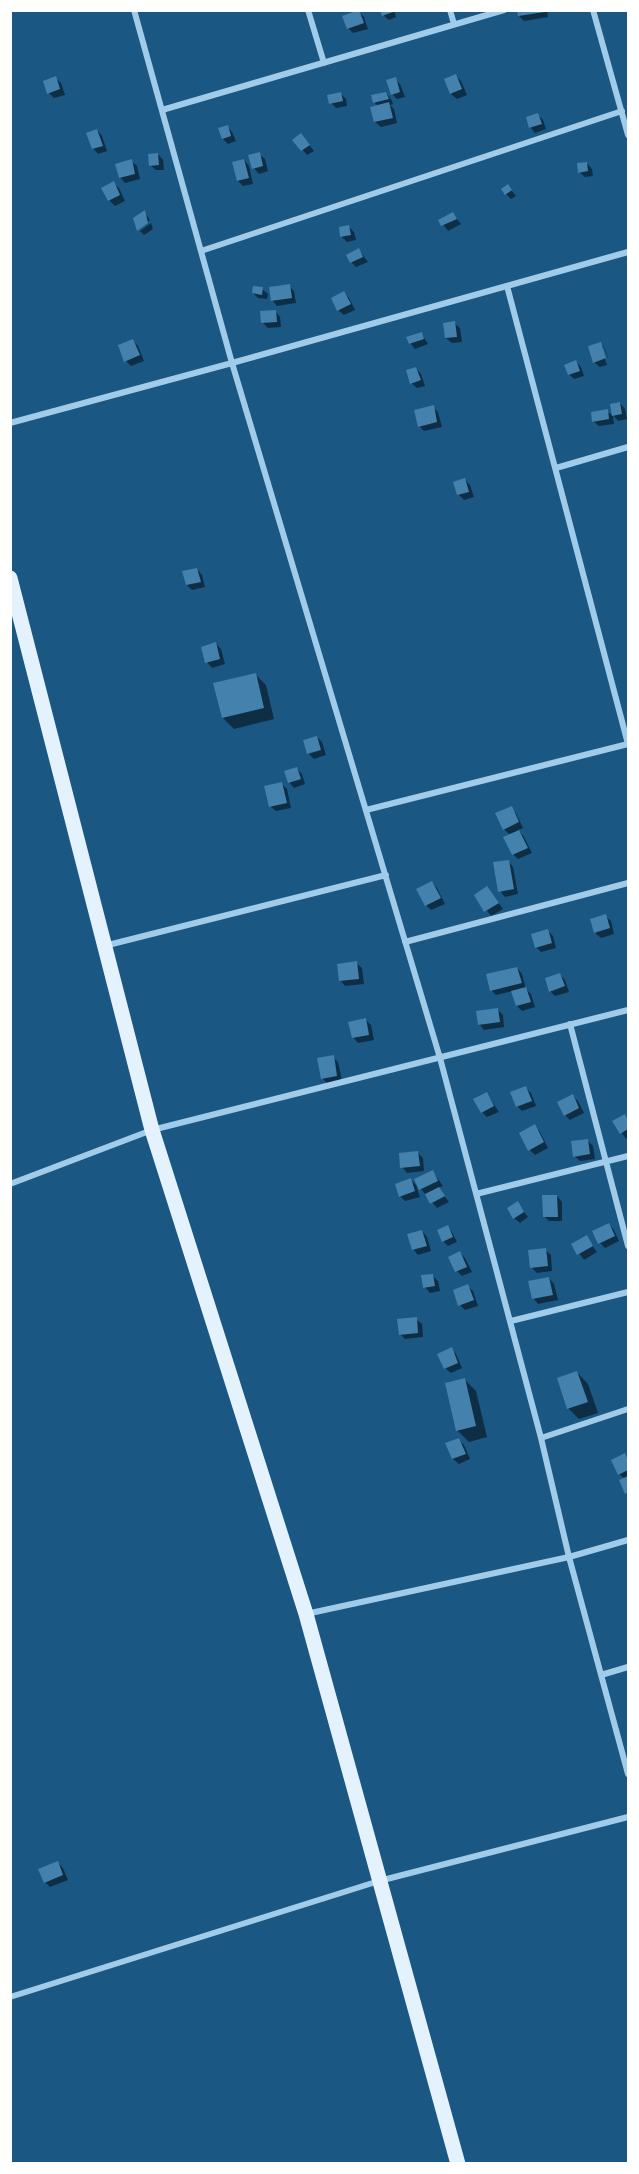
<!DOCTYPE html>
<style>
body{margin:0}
#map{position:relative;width:639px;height:2174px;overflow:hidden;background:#1b5783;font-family:Poppins,sans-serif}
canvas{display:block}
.frame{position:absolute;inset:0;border:12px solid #fff;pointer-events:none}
</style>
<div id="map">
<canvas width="639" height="2174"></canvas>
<div class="frame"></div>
</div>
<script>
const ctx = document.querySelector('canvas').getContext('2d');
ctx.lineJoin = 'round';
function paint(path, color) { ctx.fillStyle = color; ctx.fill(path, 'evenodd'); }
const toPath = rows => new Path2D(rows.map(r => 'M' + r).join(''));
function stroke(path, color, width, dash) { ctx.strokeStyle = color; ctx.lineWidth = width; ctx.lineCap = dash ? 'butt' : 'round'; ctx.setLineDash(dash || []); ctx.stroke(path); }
const shadow = toPath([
 [394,10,396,17,389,20,383,15],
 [518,10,547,10,548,17,524,21,519,16],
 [359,12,364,17,368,29,353,33,348,28],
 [456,76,461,81,467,95,457,99,451,94,446,80],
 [55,78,61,83,65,95,54,98,49,93],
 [395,79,400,84,405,97,397,99,392,94],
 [340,93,346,99,347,106,336,108,331,103],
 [386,93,391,99,393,104,390,105,394,109,397,123,381,127,375,122,378,106,374,102],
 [538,115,543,120,546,129,535,133,530,127],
 [227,126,232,132,236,141,228,144,223,139],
 [97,130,102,136,107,151,98,154,93,148],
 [294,140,306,141,314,151,307,155],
 [158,154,163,160,164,170,156,170,150,165],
 [259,154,265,159,268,171,259,174,254,168],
 [244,160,249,166,253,184,243,186,238,181],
 [131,161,137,166,140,179,125,183,120,177],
 [587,163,592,169,593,176,585,177,579,172],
 [113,183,119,188,125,201,115,206,109,200],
 [508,186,516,196,511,199,506,194],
 [144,212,150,220,139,228,139,230,134,218],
 [453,214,461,224,448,231,440,220],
 [151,223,153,229,144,235,140,231],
 [349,227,354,232,356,240,347,242,342,237],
 [359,250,368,262,356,267,351,262],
 [289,286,294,291,296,303,277,306,272,300],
 [262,289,268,294,267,299,258,298,253,293],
 [344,293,349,298,355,310,344,315,338,310],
 [275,311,280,317,281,327,268,328,263,323],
 [454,323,460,328,462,342,452,343,446,338],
 [421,333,428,344,415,349,410,343],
 [133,341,138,346,144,361,131,366,126,361],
 [600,343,605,349,610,364,604,348,601,348,607,365,600,367,594,362],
 [576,362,581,367,584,376,574,379,569,374],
 [416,368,421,374,425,386,417,388,411,383],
 [620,403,625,409,627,419,618,421,613,415],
 [433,407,438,412,442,427,424,431,419,426],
 [607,411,613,416,614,424,599,426,593,421],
 [464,479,470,485,474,497,464,500,459,495],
 [197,569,202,575,205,587,192,590,187,585],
 [216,644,221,649,225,664,212,668,207,662],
 [255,674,266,685,274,719,234,729,223,718],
 [317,737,322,742,326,755,314,759,308,753],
 [297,769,302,774,305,784,294,788,289,782],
 [281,783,287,789,291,808,276,811,270,806],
 [511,808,516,813,523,828,518,830,524,837,532,853,518,859,513,854,510,835,504,829],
 [508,861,513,867,518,894,505,897,500,891],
 [432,882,437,888,445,904,431,910,426,905],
 [487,888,503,909,491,916,476,895],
 [605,916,611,921,614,934,601,938,595,933],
 [548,931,553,936,556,948,541,952,536,947],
 [356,963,362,968,364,984,345,986,340,980],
 [517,968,522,974,526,989,531,994,535,1007,522,1011,517,1006,513,991,496,995,491,990],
 [560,975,565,980,569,992,555,996,550,991],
 [498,1010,503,1015,504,1027,484,1030,479,1024],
 [366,1020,371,1025,374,1040,358,1043,353,1037],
 [333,1057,338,1062,342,1081,328,1084,322,1078],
 [526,1088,531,1093,536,1106,522,1111,517,1106],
 [487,1094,499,1112,487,1117,482,1112],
 [573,1096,578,1101,584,1113,570,1120,565,1115],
 [624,1116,628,1120,628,1137,626,1139,614,1122],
 [535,1126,540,1132,548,1148,535,1155,530,1150],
 [587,1140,593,1146,595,1159,580,1161,574,1156],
 [418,1153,423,1158,424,1171,407,1173,402,1167],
 [433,1172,443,1186,438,1188,449,1202,437,1208,421,1189],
 [411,1180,416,1185,420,1197,405,1201,400,1196],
 [557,1196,562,1202,562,1221,549,1221,544,1216],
 [517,1203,528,1217,520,1223,514,1218],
 [608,1224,614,1230,619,1241,605,1248,600,1243],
 [447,1227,452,1232,457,1242,448,1246,443,1241],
 [422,1231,427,1237,431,1251,418,1255,413,1249],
 [586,1237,597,1252,584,1260,573,1245],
 [545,1250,551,1255,552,1271,537,1273,531,1267],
 [460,1253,465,1258,472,1272,462,1276,457,1271],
 [432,1275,438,1281,440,1291,430,1293,425,1287],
 [549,1278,554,1284,558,1300,538,1304,533,1298],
 [467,1286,473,1291,478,1306,465,1310,460,1305],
 [416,1319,422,1324,423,1337,405,1339,400,1334],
 [451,1349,456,1354,462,1368,451,1373,445,1368],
 [577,1372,588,1384,598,1413,579,1419,568,1408],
 [465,1380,476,1391,487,1437,469,1442,457,1430],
 [458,1439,464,1445,470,1459,459,1464,453,1459,447,1444],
 [625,1455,628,1459,628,1494,625,1479,619,1474],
 [57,1862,63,1868,68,1880,50,1887,45,1882]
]);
const building = toPath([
 [359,10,364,23,347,29,342,16],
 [380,10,396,10,396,11,382,16],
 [517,10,545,10,545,12,518,16],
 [456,74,462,89,450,94,444,79],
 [56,76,60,89,47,94,43,81],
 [396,77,400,92,391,95,386,80],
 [341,92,343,101,329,104,327,95],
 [386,92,389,99,373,103,371,95],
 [389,102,393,118,374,122,370,107],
 [538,113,542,124,529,128,526,117],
 [228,125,231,136,222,139,218,128],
 [97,129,103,146,92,149,86,133],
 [301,133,310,145,301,151,292,140],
 [260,152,263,166,252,169,248,155],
 [158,153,159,165,149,166,148,154],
 [132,159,135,174,119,178,115,164],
 [244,159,249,178,237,181,232,162],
 [587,162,588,171,578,173,577,163],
 [114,181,120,195,108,201,101,188],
 [508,184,512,190,505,195,501,189],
 [145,210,148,223,137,231,133,218],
 [453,212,457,219,441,226,438,220],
 [349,225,351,235,340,237,339,227],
 [359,248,363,257,350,263,346,255],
 [290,284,292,298,271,301,269,287],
 [253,286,263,287,262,295,252,293],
 [344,291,351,304,337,311,331,298],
 [276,310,277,322,261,323,260,311],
 [455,321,457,337,445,338,443,323],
 [422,332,424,339,409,344,406,337],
 [133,339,140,355,124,362,118,345],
 [601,342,606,358,593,363,588,346],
 [576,360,580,371,568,375,564,365],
 [416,367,421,380,410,384,406,370],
 [620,402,622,414,612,416,610,404],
 [434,405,437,422,418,427,414,410],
 [608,409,609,419,592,422,591,412],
 [465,478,469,492,457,495,453,482],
 [197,568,201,582,186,585,182,571],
 [216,642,220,659,205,663,201,647],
 [256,673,264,708,222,718,213,683],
 [317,736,321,750,307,754,303,740],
 [297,767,301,779,288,783,284,771],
 [282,782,287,803,269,807,264,786],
 [512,806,519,822,503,830,495,813],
 [519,830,528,848,512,855,503,837],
 [509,860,514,889,498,892,493,862],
 [432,881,441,898,425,906,416,889],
 [487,886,499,903,484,912,474,895],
 [606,914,610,928,594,933,590,919],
 [548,929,552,943,535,948,531,934],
 [357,961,359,979,339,981,337,964],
 [517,967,522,983,490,991,486,974],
 [560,973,565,986,549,992,545,978],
 [526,987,531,1002,516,1006,511,991],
 [498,1008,500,1022,478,1025,476,1011],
 [366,1018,369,1035,352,1038,348,1022],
 [334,1055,337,1076,321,1079,317,1058],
 [526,1086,532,1101,516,1107,510,1092],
 [487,1092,494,1106,481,1113,473,1099],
 [573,1094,579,1108,564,1116,557,1102],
 [625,1114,628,1121,628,1129,620,1134,612,1121],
 [535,1124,544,1142,528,1151,519,1133],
 [588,1139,590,1154,573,1157,571,1141],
 [418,1151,420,1166,400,1168,399,1153],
 [433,1170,438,1181,419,1190,414,1179],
 [411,1178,415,1191,399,1197,395,1184],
 [439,1187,445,1196,430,1204,425,1194],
 [542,1195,557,1195,558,1217,543,1217],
 [518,1201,524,1212,513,1219,507,1208],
 [609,1223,615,1236,598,1244,592,1231],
 [448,1225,453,1237,442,1242,437,1230],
 [422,1230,427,1246,412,1250,407,1234],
 [587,1235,593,1246,577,1255,571,1244],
 [546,1248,548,1266,530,1268,528,1250],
 [460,1251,467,1267,455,1272,448,1257],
 [433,1274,435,1286,423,1288,421,1275],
 [549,1277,553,1295,532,1299,528,1281],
 [468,1284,474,1300,458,1306,453,1290],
 [417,1317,418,1333,399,1335,397,1319],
 [452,1347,458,1363,444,1369,437,1354],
 [577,1371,588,1402,567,1409,557,1378],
 [465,1378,476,1426,456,1431,445,1383],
 [459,1438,466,1454,452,1459,445,1443],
 [625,1453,628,1460,628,1470,618,1475,611,1460],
 [628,1476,628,1492,625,1494,619,1480],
 [58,1861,63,1875,44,1883,38,1869]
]);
const street = toPath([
 [134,10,232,363,440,1058,541,1438,569,1557,628,1774],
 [308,10,324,63],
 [450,10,454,24],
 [593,10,628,135],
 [162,110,504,10],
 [201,251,622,111],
 [507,286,628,744],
 [10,423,232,363,628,252],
 [556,468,628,447],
 [366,810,628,744],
 [405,942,628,883],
 [104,946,386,875],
 [570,1024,628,1246],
 [10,1184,152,1130,628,1010],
 [476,1194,628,1156],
 [511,1321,628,1292],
 [541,1438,628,1409],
 [306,1614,569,1557,628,1540],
 [601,1675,628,1667],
 [10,1997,379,1881,628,1817]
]);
const primary = toPath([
 [10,578,152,1130,306,1614,458,2164]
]);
paint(shadow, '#0007');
paint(building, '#4481ac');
stroke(street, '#a0ccea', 6);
stroke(primary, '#e4f2fe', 15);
</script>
